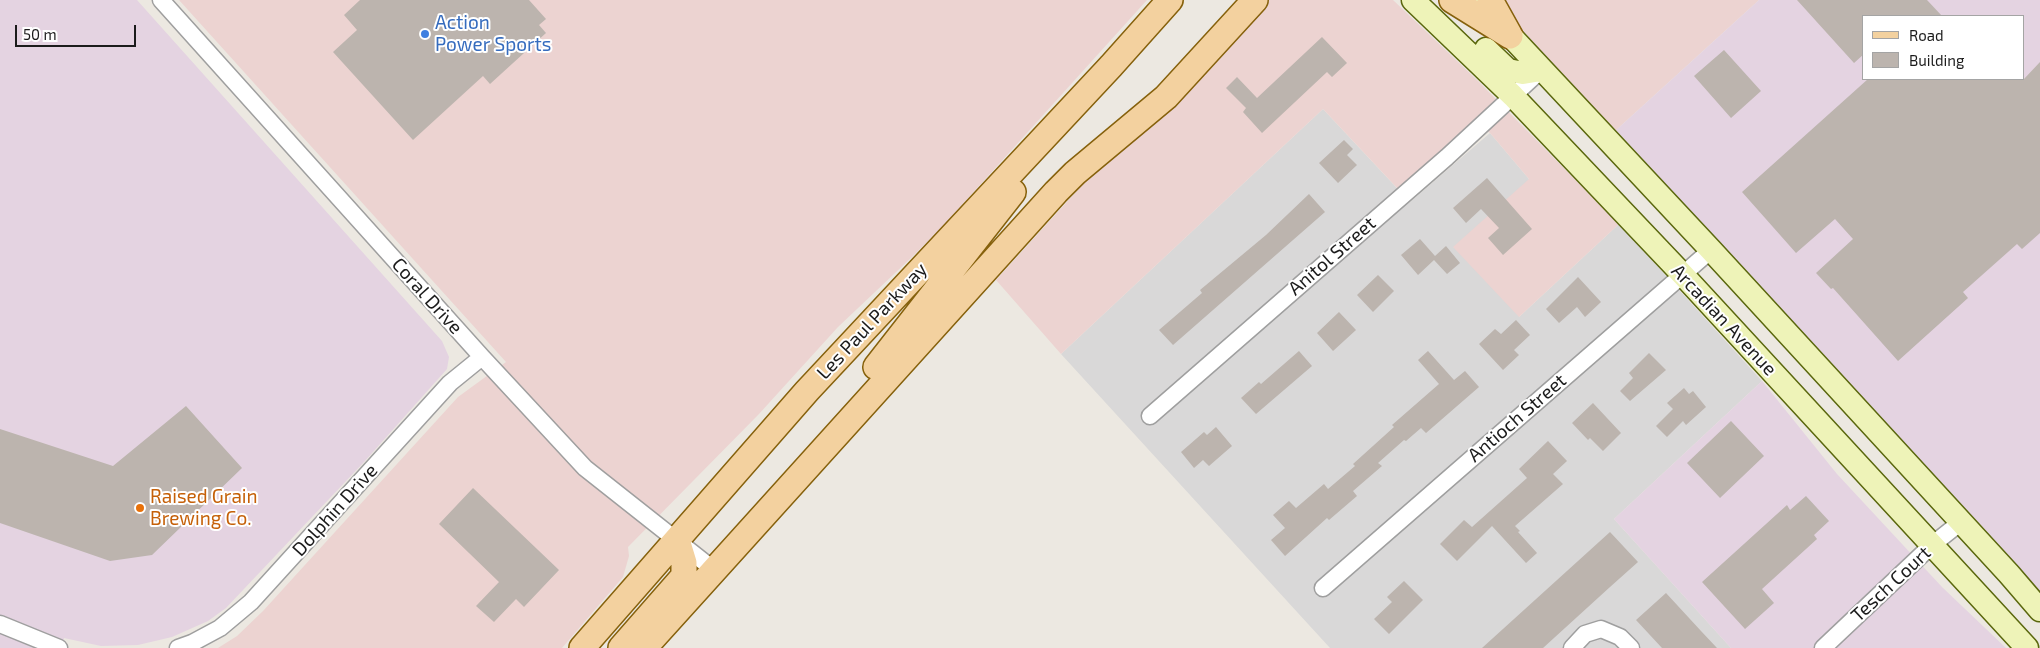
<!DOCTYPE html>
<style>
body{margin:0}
#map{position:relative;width:2040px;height:648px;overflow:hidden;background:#ece8e1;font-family:"Exo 2",sans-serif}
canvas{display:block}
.legend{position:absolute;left:1862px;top:15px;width:162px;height:65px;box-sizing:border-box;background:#fff;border:1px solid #a4a4a4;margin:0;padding:6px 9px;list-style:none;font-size:15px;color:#1b1b1b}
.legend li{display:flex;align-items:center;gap:10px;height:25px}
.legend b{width:25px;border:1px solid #a4a4a4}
.scale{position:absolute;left:15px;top:25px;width:121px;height:22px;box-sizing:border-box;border:2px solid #1b1b1b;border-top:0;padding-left:6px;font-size:15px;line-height:18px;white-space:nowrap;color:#1b1b1b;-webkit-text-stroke:4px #fff;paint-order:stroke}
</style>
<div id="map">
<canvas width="2040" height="648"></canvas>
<ul class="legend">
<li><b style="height:6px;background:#f3d19f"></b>Road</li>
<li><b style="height:14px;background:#bcb4ae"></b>Building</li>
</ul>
<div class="scale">50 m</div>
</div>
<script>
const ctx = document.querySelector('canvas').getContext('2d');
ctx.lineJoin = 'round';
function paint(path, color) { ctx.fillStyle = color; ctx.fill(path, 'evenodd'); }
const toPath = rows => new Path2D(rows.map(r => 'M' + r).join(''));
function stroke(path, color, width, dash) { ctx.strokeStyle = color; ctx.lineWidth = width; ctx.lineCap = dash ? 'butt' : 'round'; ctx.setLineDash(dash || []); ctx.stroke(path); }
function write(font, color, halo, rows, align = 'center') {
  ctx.font = font + ' "Exo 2",sans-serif'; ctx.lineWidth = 4; ctx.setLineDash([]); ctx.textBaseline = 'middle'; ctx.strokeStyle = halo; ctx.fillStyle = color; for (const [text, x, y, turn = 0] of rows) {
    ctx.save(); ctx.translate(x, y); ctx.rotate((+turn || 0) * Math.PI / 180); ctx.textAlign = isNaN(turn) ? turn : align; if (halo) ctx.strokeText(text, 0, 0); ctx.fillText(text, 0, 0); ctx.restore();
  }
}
const residential = toPath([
 [1323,109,1410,202,1490,133,1529,179,1519,317,1619,224,1762,381,1614,519,1731,648,1330,648,1061,354]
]);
const commercial = toPath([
 [179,0,1147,0,942,227,912,257,838,327,759,414,628,547,629,556,623,577,562,648,218,648,237,636,263,611,458,397,506,362],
 [1264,0,1393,0,1478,81,1619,224,1519,317,1453,247,1529,179,1490,133,1475,121,1398,189,1323,109,1061,354,996,280,1084,183,1111,159],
 [1500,0,1759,0,1614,132,1530,42]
]);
const industrial = toPath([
 [0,0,137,0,442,341,449,357,447,369,364,462,226,608,208,621,172,637,138,645,101,646,64,638,62,648,0,648],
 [1759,0,2040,0,2040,595,1989,534,1614,132],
 [1864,16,2024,16,2024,79,1864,79],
 [1762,381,1837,474,1942,587,2006,648,1731,648,1614,519]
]);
const building = toPath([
 [360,0,529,0,546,19,539,25,546,33,490,84,483,76,413,140,333,52,357,30,344,15],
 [1797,0,1927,0,1942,16,1864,16,1864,54,1854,63],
 [1322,37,1347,63,1332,77,1327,72,1262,133,1243,112,1246,108,1226,88,1237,77,1257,98],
 [1724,50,1761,91,1731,118,1694,76],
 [2040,62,2040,233,2022,249,2017,244,1963,292,1968,298,1898,361,1833,288,1831,289,1816,273,1853,239,1835,219,1796,253,1742,192,1868,79,2024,79],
 [1344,140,1353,149,1347,155,1357,165,1338,183,1319,163],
 [1487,178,1532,229,1503,255,1488,238,1499,228,1481,209,1466,223,1453,208],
 [1309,194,1325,212,1173,345,1159,330,1202,293,1200,290,1266,235],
 [1420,239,1435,256,1446,246,1460,263,1447,274,1434,260,1418,275,1401,255],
 [1378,275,1394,291,1373,312,1357,295],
 [1578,277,1601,302,1585,317,1577,307,1559,323,1546,309],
 [1339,312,1356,330,1333,351,1317,333],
 [1516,320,1530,335,1514,350,1519,355,1503,370,1479,344,1495,329,1501,334],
 [1299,351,1312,366,1256,414,1241,398,1259,382,1261,384],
 [1428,351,1454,380,1465,371,1479,387,1426,433,1421,428,1406,441,1404,440,1378,463,1382,466,1353,491,1357,496,1329,520,1327,518,1285,556,1271,540,1285,528,1273,515,1289,501,1296,508,1324,484,1328,489,1355,466,1353,464,1394,427,1392,425,1439,384,1418,360],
 [1649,353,1666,370,1630,401,1620,391,1633,378,1629,373],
 [1684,388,1689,394,1693,391,1706,407,1686,425,1683,421,1667,437,1656,426,1673,409,1667,403],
 [1593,403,1621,433,1603,451,1590,438,1588,440,1572,423],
 [186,406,242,468,152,555,110,561,0,523,0,429,113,466],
 [1731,421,1764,456,1720,498,1687,463],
 [1216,427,1232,446,1209,466,1203,460,1194,468,1181,452,1204,432,1207,435],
 [1548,441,1567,461,1553,474,1563,484,1515,526,1520,531,1518,532,1537,553,1526,563,1492,526,1457,561,1440,544,1464,520,1472,527,1527,478,1519,469],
 [473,488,559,570,524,607,516,599,494,622,476,606,499,582,439,524],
 [1806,496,1829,521,1814,535,1817,539,1762,589,1774,603,1745,629,1702,582,1787,505,1790,510],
 [1610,532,1638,562,1610,587,1543,648,1482,648],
 [1404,581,1423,600,1389,634,1374,619,1392,602,1387,597],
 [1666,593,1701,631,1717,648,1662,648,1636,620]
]);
const minor = toPath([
 [161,0,482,357,585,468,714,570],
 [1150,416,1447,157,1541,70],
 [1323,588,1711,250],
 [0,624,59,648],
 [178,648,192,643,220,628,251,602,450,383,482,357],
 [1572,648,1585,634,1601,629,1620,637,1631,648],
 [1823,648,1932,545,1961,522]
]);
const secondary = toPath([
 [1413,0,1513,96,1683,275,2027,648],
 [1477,0,1711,250,2009,574,2040,610],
 [1486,49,1508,70,1523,73,1541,70]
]);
const primary = toPath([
 [1452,0,1510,36],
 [1490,0,1509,34],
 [876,367,1013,192],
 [582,648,807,391,1111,66,1170,0],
 [621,648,684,576,684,563,677,540],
 [644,648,1056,192,1075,173,1166,97,1255,0]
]);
const markers = [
 [425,34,5,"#3f7fe0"],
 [140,508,5,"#e8710a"]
];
const shopNames = [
 ["Action",435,23],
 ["Power Sports",435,45]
];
const streetNames = [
 ["Anitol Street",1332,256,-41],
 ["Coral Drive",427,296,48],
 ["Arcadian Avenue",1724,320,47],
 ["Les Paul Parkway",872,321,-47],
 ["Antioch Street",1517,418,-41],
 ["Dolphin Drive",335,510,-48],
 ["Tesch Court",1891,584,-43]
];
const foodNames = [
 ["Raised Grain",150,497],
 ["Brewing Co.",150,519]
];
paint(residential, '#d9d8d8');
paint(commercial, '#ecd3d1');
paint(industrial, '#e4d3e1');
paint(building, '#bcb4ae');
stroke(minor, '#9f9f9f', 19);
stroke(secondary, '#5a670d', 25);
stroke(primary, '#86610c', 28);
stroke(minor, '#fff', 16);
stroke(secondary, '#eef3b8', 22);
stroke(primary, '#f3d19f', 25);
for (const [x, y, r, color] of markers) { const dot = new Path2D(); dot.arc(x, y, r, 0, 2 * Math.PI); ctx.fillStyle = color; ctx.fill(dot); stroke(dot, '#fff', 2); }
write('19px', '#366cbe', '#fff', shopNames, 'left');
write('19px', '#1b1b1b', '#fff', streetNames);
write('19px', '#c56008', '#fff', foodNames, 'left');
</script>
